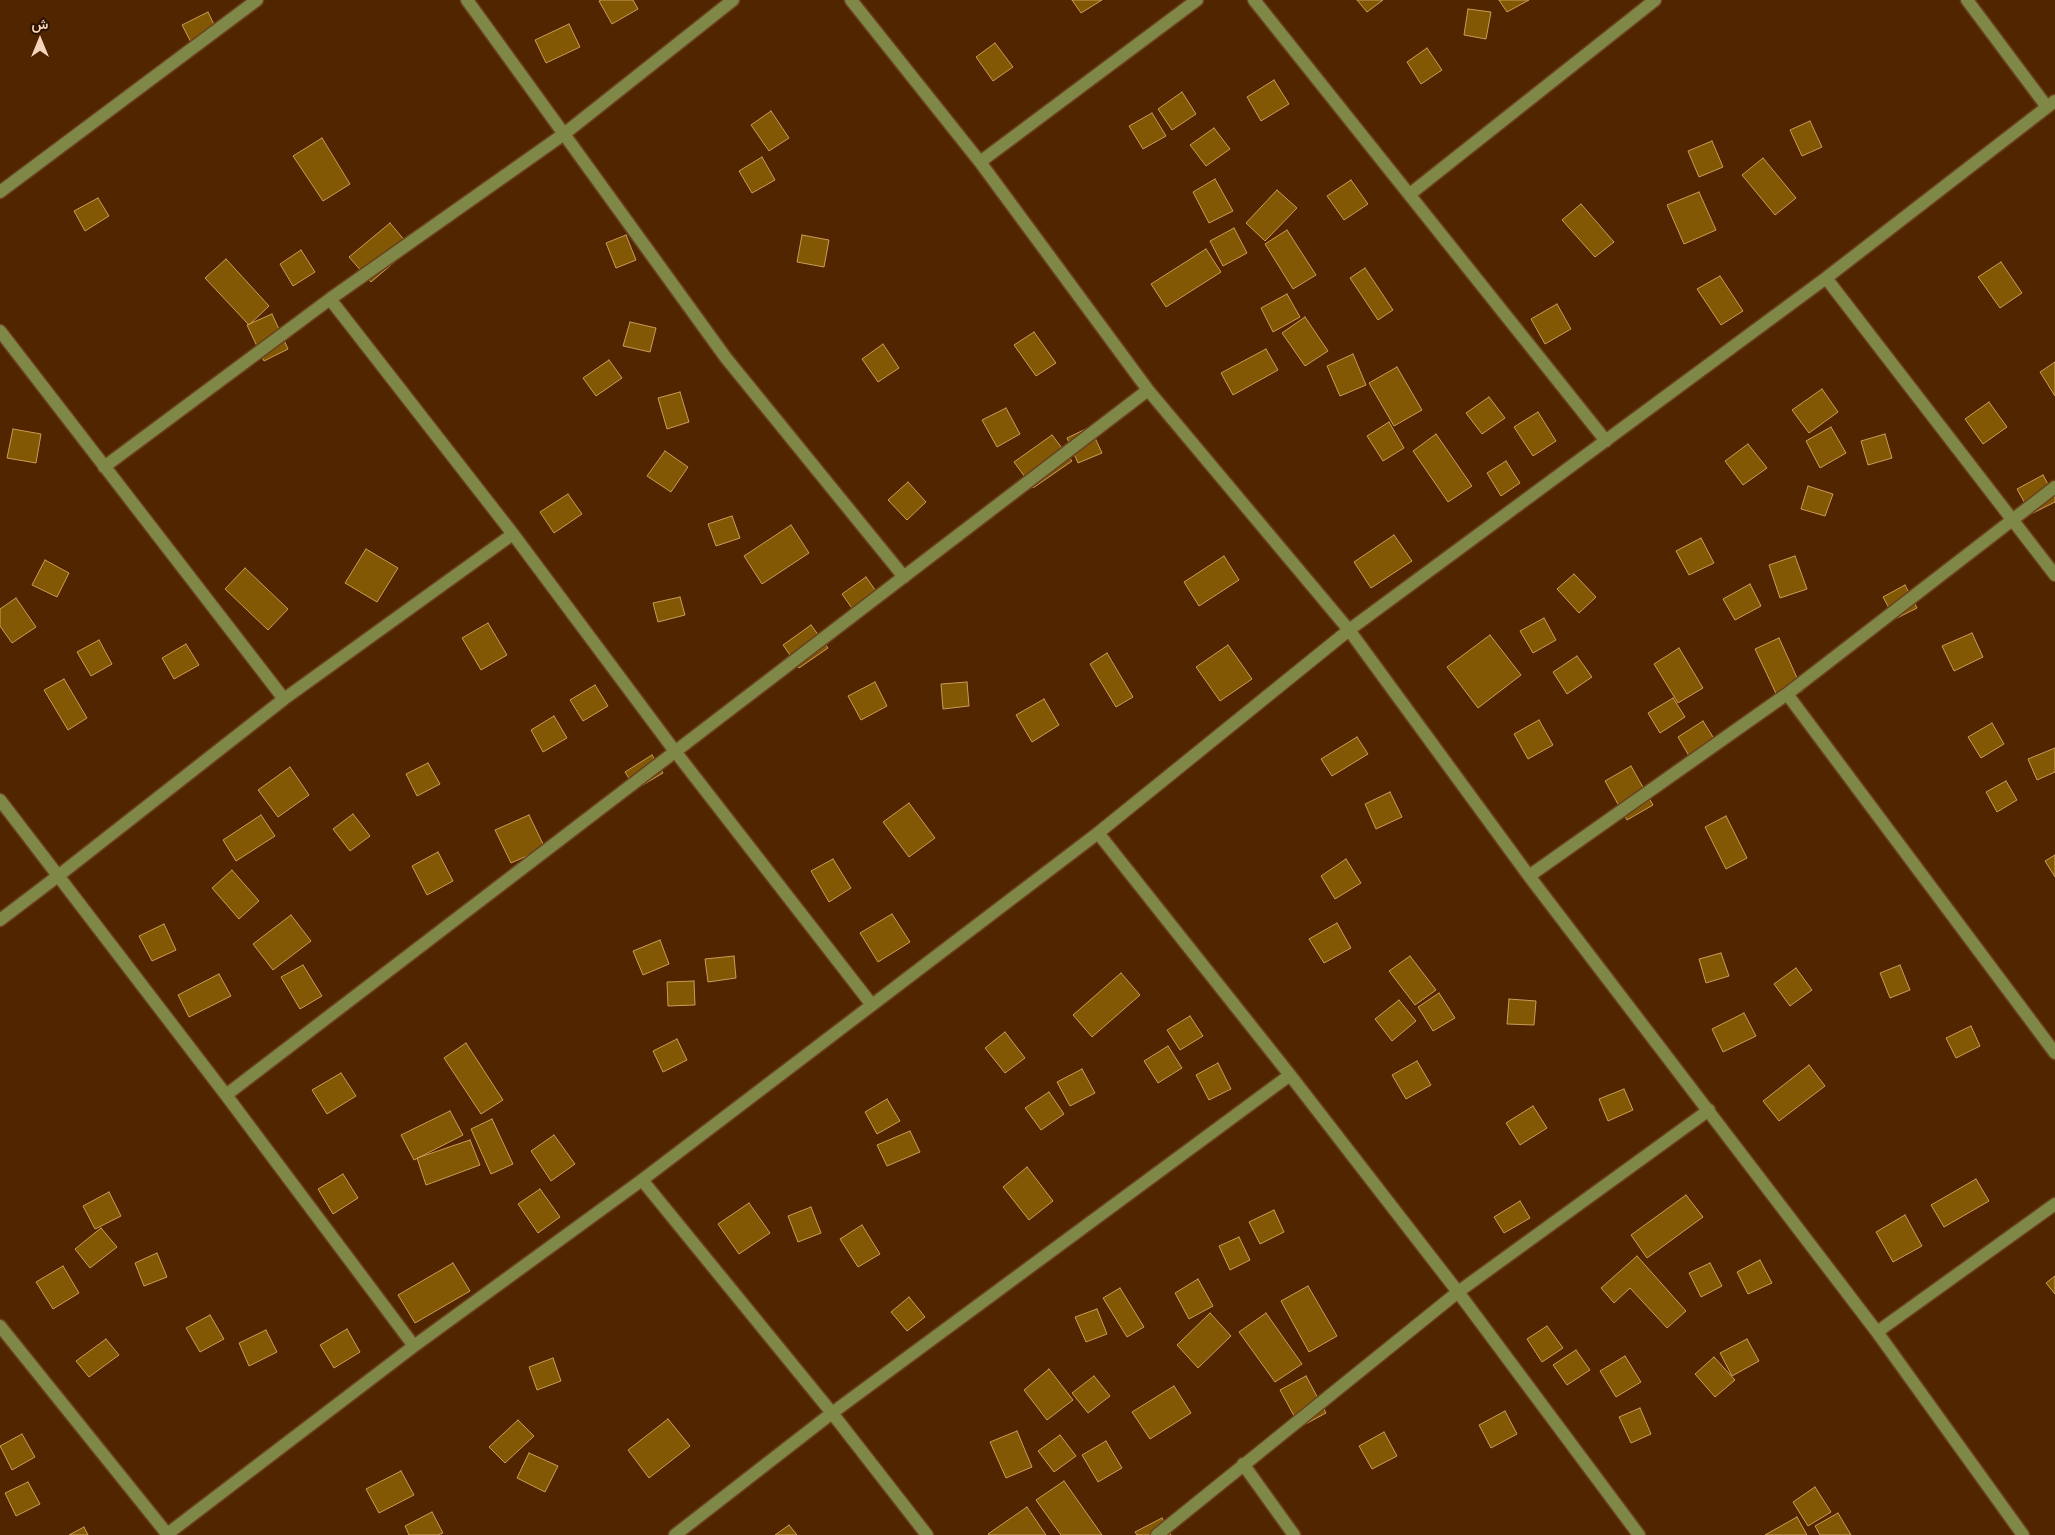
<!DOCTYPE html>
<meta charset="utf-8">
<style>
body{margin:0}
#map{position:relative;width:2055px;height:1535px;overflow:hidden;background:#512500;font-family:Figtree,Vazirmatn,sans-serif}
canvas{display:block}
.north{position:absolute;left:15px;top:15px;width:50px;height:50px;-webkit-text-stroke:4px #2c1301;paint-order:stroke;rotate:0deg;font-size:14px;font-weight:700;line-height:20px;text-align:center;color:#f7d4bc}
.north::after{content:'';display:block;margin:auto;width:18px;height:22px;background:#f7d4bc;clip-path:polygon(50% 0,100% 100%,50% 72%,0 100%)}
</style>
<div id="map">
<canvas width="2055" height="1535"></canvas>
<div class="north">ش</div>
</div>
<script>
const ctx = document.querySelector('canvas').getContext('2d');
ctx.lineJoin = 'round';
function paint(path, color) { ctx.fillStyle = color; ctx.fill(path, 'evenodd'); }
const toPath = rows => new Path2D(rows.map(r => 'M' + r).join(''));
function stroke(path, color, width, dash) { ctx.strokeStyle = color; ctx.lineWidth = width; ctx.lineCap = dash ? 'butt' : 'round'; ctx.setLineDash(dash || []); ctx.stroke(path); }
const building = toPath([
 [601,0,633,0,638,9,612,24,599,1,601,0],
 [1072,0,1102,0,1081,13,1072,0],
 [1357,0,1383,0,1367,12,1357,0],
 [1499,0,1529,0,1507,12,1499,0],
 [1468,9,1491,12,1486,39,1464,35,1468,9],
 [208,12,219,35,194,48,182,25,208,12],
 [569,24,580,47,546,63,535,40,569,24],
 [995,43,1013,67,993,81,976,57,995,43],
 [1427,48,1442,70,1421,84,1407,62,1427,48],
 [1274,80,1289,104,1261,121,1247,97,1274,80],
 [1182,92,1196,114,1172,130,1158,109,1182,92],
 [771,111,789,138,769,151,751,125,771,111],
 [1152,113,1166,136,1143,149,1129,126,1152,113],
 [1810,121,1822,147,1802,156,1790,130,1810,121],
 [1214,128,1230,149,1206,166,1190,145,1214,128],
 [322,138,350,184,323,201,293,156,322,138],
 [1712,141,1723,167,1699,177,1688,151,1712,141],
 [762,157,775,180,752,193,739,171,762,157],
 [1763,158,1796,198,1775,215,1742,175,1763,158],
 [1215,179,1233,211,1209,223,1193,192,1215,179],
 [1351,180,1368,204,1344,220,1327,196,1351,180],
 [1277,190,1297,208,1265,241,1246,223,1277,190],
 [1699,192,1716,230,1684,244,1667,205,1699,192],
 [98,198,109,216,85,231,74,211,98,198],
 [1581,204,1614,242,1595,257,1562,220,1581,204],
 [390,223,411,248,371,282,349,257,390,223],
 [1234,228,1247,253,1223,266,1210,241,1234,228],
 [1287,230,1316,275,1293,289,1265,244,1287,230],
 [626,235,636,260,616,268,606,243,626,235],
 [802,235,829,240,824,267,797,262,802,235],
 [1206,249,1221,272,1166,307,1151,284,1206,249],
 [301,250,315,272,293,286,280,264,301,250],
 [226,259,269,306,249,325,205,278,226,259],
 [2001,262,2022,293,2000,308,1978,277,2001,262],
 [1365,268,1393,310,1378,320,1350,278,1365,268],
 [1720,276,1743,311,1721,325,1697,289,1720,276],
 [1287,294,1300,317,1273,332,1261,308,1287,294],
 [1557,304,1571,329,1545,344,1531,319,1557,304],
 [272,314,288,349,264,361,247,325,272,314],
 [1305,317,1328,351,1305,366,1282,333,1305,317],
 [630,322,656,328,650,352,623,346,630,322],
 [1034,332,1056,363,1036,376,1014,345,1034,332],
 [883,344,899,368,878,382,862,359,883,344],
 [1266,349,1278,370,1233,395,1221,373,1266,349],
 [1353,354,1366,385,1340,396,1327,366,1353,354],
 [609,360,622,378,596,396,583,378,609,360],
 [2055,362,2055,396,2040,372,2055,362],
 [1397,367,1422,410,1394,426,1369,383,1397,367],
 [1822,389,1838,412,1809,433,1792,410,1822,389],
 [680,392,689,422,667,429,658,398,680,392],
 [1489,397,1505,418,1482,434,1466,413,1489,397],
 [1989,402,2007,427,1983,444,1965,419,1989,402],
 [1006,408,1020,434,997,447,982,420,1006,408],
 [1538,412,1556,441,1533,456,1514,427,1538,412],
 [1389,422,1404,448,1383,461,1367,436,1389,422],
 [1090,427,1102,453,1078,463,1067,438,1090,427],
 [1831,427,1846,453,1820,468,1806,441,1831,427],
 [13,429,41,434,36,463,7,458,13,429],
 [1436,434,1472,486,1448,502,1413,451,1436,434],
 [1885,434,1892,458,1868,465,1861,441,1885,434],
 [1052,435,1072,461,1033,488,1014,462,1052,435],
 [1748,444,1767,468,1743,485,1725,461,1748,444],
 [665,451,688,467,671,492,647,476,665,451],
 [1506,461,1520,483,1501,496,1487,473,1506,461],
 [2043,475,2055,497,2055,502,2031,514,2017,489,2043,475],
 [908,482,926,502,907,520,888,500,908,482],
 [1808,486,1833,494,1825,516,1801,509,1808,486],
 [568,494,582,514,554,533,540,512,568,494],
 [732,516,740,538,716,546,708,524,732,516],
 [791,525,809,553,762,584,744,556,791,525],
 [1394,535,1412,561,1371,588,1354,562,1394,535],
 [1701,538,1714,563,1689,575,1676,551,1701,538],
 [366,549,398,568,377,602,345,583,366,549],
 [1224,556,1239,580,1199,606,1184,582,1224,556],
 [1795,556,1807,589,1780,598,1769,565,1795,556],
 [45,560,69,573,57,597,32,585,45,560],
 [245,568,288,609,268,630,225,589,245,568],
 [1574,574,1596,597,1579,613,1557,589,1574,574],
 [866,577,880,597,856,614,842,594,866,577],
 [1750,584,1761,606,1735,620,1723,599,1750,584],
 [1905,585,1917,608,1895,619,1883,597,1905,585],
 [680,597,685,615,658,622,653,603,680,597],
 [16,598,36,627,12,643,0,626,0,609,16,598],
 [1544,618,1556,640,1533,653,1520,631,1544,618],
 [488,623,507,655,481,670,462,638,488,623],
 [811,625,828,648,799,668,783,645,811,625],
 [1972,633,1983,657,1954,671,1942,646,1972,633],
 [1490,635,1521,675,1478,708,1447,667,1490,635],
 [1779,638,1803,691,1780,702,1755,649,1779,638],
 [99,640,112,664,91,676,77,652,99,640],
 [186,644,199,665,174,679,162,658,186,644],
 [1228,645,1252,679,1220,701,1196,667,1228,645],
 [1679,648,1703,688,1678,703,1654,664,1679,648],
 [1107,653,1133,697,1116,707,1090,664,1107,653],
 [1577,656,1592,677,1567,694,1553,672,1577,656],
 [64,679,87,718,68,730,44,690,64,679],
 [875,682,887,706,861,720,848,696,875,682],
 [967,682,969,706,943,709,941,684,967,682],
 [595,685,608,706,583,721,570,700,595,685],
 [1673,698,1685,717,1660,733,1648,713,1673,698],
 [1044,699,1059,725,1032,742,1016,715,1044,699],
 [554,716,567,738,543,752,531,730,554,716],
 [1539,720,1553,745,1528,759,1514,734,1539,720],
 [1703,721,1718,745,1692,761,1678,737,1703,721],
 [1992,723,2004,744,1981,758,1968,737,1992,723],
 [1357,737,1368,754,1332,776,1321,759,1357,737],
 [2055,748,2055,772,2037,780,2028,759,2055,748],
 [652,755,663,773,636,789,625,772,652,755],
 [428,763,440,784,417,796,406,774,428,763],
 [1631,766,1653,805,1627,820,1605,781,1631,766],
 [290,767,309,795,278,817,258,790,290,767],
 [2006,781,2017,800,1997,812,1986,792,2006,781],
 [1390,792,1402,817,1376,829,1365,804,1390,792],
 [909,803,935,838,909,857,883,822,909,803],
 [353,814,370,836,350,851,333,829,353,814],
 [261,815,275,836,236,861,223,840,261,815],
 [529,815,545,848,511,863,495,830,529,815],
 [1726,816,1747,858,1726,869,1705,827,1726,816],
 [438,852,453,881,427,895,412,866,438,852],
 [2055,855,2055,877,2045,861,2055,855],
 [833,859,851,888,829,902,811,871,833,859],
 [1346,859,1361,883,1335,899,1321,876,1346,859],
 [232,870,259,901,239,919,212,888,232,870],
 [892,914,910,942,878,962,860,933,892,914],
 [291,915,311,941,273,970,253,944,291,915],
 [1337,923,1351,948,1324,963,1309,939,1337,923],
 [164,924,176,950,152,961,139,936,164,924],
 [660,940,669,964,643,975,633,951,660,940],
 [1721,953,1729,976,1706,983,1699,959,1721,953],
 [734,956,736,978,708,982,705,959,734,956],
 [1410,956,1436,990,1415,1005,1389,971,1410,956],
 [303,965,322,996,300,1009,281,977,303,965],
 [1900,965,1910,990,1890,998,1880,973,1900,965],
 [1796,968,1812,990,1790,1006,1774,984,1796,968],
 [1121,973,1140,995,1092,1037,1073,1015,1121,973],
 [219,974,231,996,189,1017,178,995,219,974],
 [694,981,695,1005,668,1006,667,982,694,981],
 [1439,993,1455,1018,1433,1031,1418,1007,1439,993],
 [1509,999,1536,1001,1534,1025,1507,1024,1509,999],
 [1399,1000,1416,1021,1392,1041,1375,1019,1399,1000],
 [1744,1013,1756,1036,1723,1052,1712,1029,1744,1013],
 [1190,1016,1203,1036,1180,1050,1167,1030,1190,1016],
 [1971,1026,1980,1046,1956,1058,1946,1038,1971,1026],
 [1005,1032,1025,1058,1005,1073,985,1048,1005,1032],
 [677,1039,687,1060,663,1072,653,1051,677,1039],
 [466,1043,503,1100,481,1114,444,1058,466,1043],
 [1168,1046,1182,1068,1158,1083,1144,1061,1168,1046],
 [1417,1061,1431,1085,1406,1099,1392,1075,1417,1061],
 [1218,1063,1231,1089,1209,1100,1196,1075,1218,1063],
 [1809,1065,1825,1086,1779,1121,1763,1101,1809,1065],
 [1082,1069,1095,1093,1070,1106,1057,1082,1082,1069],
 [341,1073,356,1096,327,1114,312,1090,341,1073],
 [1624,1089,1633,1110,1608,1121,1599,1099,1624,1089],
 [1049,1092,1064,1114,1041,1130,1025,1108,1049,1092],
 [887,1099,900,1121,877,1134,865,1112,887,1099],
 [1533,1106,1547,1128,1520,1145,1506,1123,1533,1106],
 [450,1111,463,1135,414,1160,401,1135,450,1111],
 [492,1119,513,1164,491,1174,471,1129,492,1119],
 [910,1131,920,1152,887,1166,877,1145,910,1131],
 [554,1135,575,1164,551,1181,531,1151,554,1135],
 [470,1140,480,1165,426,1185,417,1158,470,1140],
 [1027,1167,1053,1201,1029,1220,1003,1187,1027,1167],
 [343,1174,358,1198,333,1214,318,1189,343,1174],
 [1976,1179,1989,1201,1944,1227,1931,1205,1976,1179],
 [540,1189,560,1217,538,1233,518,1204,540,1189],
 [109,1192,121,1216,95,1229,83,1206,109,1192],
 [1686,1195,1703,1217,1647,1258,1631,1235,1686,1195],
 [1520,1201,1530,1218,1504,1233,1494,1217,1520,1201],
 [749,1203,770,1233,739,1254,718,1224,749,1203],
 [811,1207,821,1233,798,1242,788,1216,811,1207],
 [1274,1210,1284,1232,1260,1244,1249,1222,1274,1210],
 [1905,1215,1922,1246,1893,1262,1876,1232,1905,1215],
 [862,1225,880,1254,858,1267,840,1239,862,1225],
 [101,1228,117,1247,90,1268,75,1249,101,1228],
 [1239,1237,1250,1260,1230,1270,1219,1246,1239,1237],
 [157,1253,167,1277,144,1286,135,1263,157,1253],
 [1637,1256,1686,1311,1667,1328,1630,1288,1614,1303,1601,1288,1637,1256],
 [1760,1260,1772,1283,1748,1294,1737,1272,1760,1260],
 [453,1263,470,1291,415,1323,398,1295,453,1263],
 [1710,1263,1722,1286,1701,1297,1689,1273,1710,1263],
 [63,1266,79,1293,53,1309,36,1282,63,1266],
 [2055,1276,2055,1294,2046,1283,2055,1276],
 [1198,1279,1213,1306,1189,1319,1175,1293,1198,1279],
 [1308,1286,1337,1336,1309,1352,1281,1301,1308,1286],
 [1120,1288,1144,1327,1127,1337,1103,1298,1120,1288],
 [909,1297,925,1317,907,1331,891,1312,909,1297],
 [1097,1309,1107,1334,1086,1342,1075,1317,1097,1309],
 [1210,1313,1231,1336,1198,1368,1177,1345,1210,1313],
 [1266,1313,1302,1364,1275,1382,1239,1332,1266,1313],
 [210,1315,224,1339,200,1352,186,1328,210,1315],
 [1547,1326,1563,1348,1542,1362,1527,1339,1547,1326],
 [347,1329,360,1352,334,1368,320,1345,347,1329],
 [266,1330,277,1352,249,1366,239,1343,266,1330],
 [106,1339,119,1355,89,1377,76,1361,106,1339],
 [1747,1339,1759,1361,1732,1376,1720,1353,1747,1339],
 [1576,1350,1590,1370,1567,1385,1553,1365,1576,1350],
 [1625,1356,1641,1382,1616,1397,1600,1371,1625,1356],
 [1714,1357,1735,1380,1715,1397,1695,1374,1714,1357],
 [553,1358,561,1381,537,1390,529,1367,553,1358],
 [1049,1369,1073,1400,1047,1420,1024,1390,1049,1369],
 [1094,1376,1110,1396,1088,1413,1072,1393,1094,1376],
 [1306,1376,1326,1413,1300,1427,1280,1390,1306,1376],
 [1174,1386,1191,1413,1150,1439,1132,1412,1174,1386],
 [1640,1408,1651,1434,1631,1443,1619,1417,1640,1408],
 [1505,1411,1517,1434,1491,1448,1479,1425,1505,1411],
 [668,1419,690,1446,649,1478,628,1450,668,1419],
 [518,1420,534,1436,505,1463,489,1447,518,1420],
 [1017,1431,1032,1467,1006,1478,990,1442,1017,1431],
 [1384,1432,1397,1456,1372,1469,1359,1446,1384,1432],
 [22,1434,35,1457,12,1470,0,1446,22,1434],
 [1060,1435,1076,1456,1054,1472,1038,1451,1060,1435],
 [1106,1441,1122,1468,1098,1482,1082,1455,1106,1441],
 [529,1453,558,1466,545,1492,517,1478,529,1453],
 [401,1471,414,1495,379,1513,366,1489,401,1471],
 [1064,1481,1102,1535,1061,1535,1036,1500,1064,1481],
 [28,1482,40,1504,16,1516,5,1493,28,1482],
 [1815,1487,1831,1512,1808,1526,1793,1502,1815,1487],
 [1027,1507,1046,1535,989,1535,988,1534,1027,1507],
 [432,1512,443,1533,438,1535,409,1535,405,1526,432,1512],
 [1838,1513,1851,1535,1820,1535,1815,1526,1838,1513],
 [1797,1517,1807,1535,1765,1535,1797,1517],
 [1162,1518,1171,1535,1137,1535,1135,1532,1162,1518],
 [789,1525,797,1535,775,1535,789,1525],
 [84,1527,88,1535,69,1535,84,1527]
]);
const minor = toPath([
 [467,0,726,358,904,577],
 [851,0,980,162,1148,390,1349,630,1529,876,1877,1332,2023,1535],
 [1254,0,1606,441],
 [1967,0,2047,107],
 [980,162,1197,0],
 [0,192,257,0],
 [1410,194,1655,0],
 [1826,278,2055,575],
 [330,299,513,534,674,750,872,1005],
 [0,331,284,699],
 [104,467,330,299,564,134,733,0],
 [1787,694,2055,1053],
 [0,800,226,1095,414,1346],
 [1098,833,1290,1075,1458,1292,1639,1535],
 [1529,876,1787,694,2055,487],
 [0,920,58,876,284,699,513,534],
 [226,1095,1148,390],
 [642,1180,832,1413,927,1535],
 [0,1326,168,1535],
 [1877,1332,2055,1204],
 [1243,1464,1294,1535],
 [166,1535,414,1346,642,1180,1098,833,1349,630,1826,278,2055,101],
 [675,1535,832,1413,1290,1075],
 [1157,1535,1458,1292,1709,1110]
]);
paint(building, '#825805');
stroke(building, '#ca9c58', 1);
stroke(minor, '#6c411e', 15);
stroke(minor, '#7f8847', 12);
</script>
